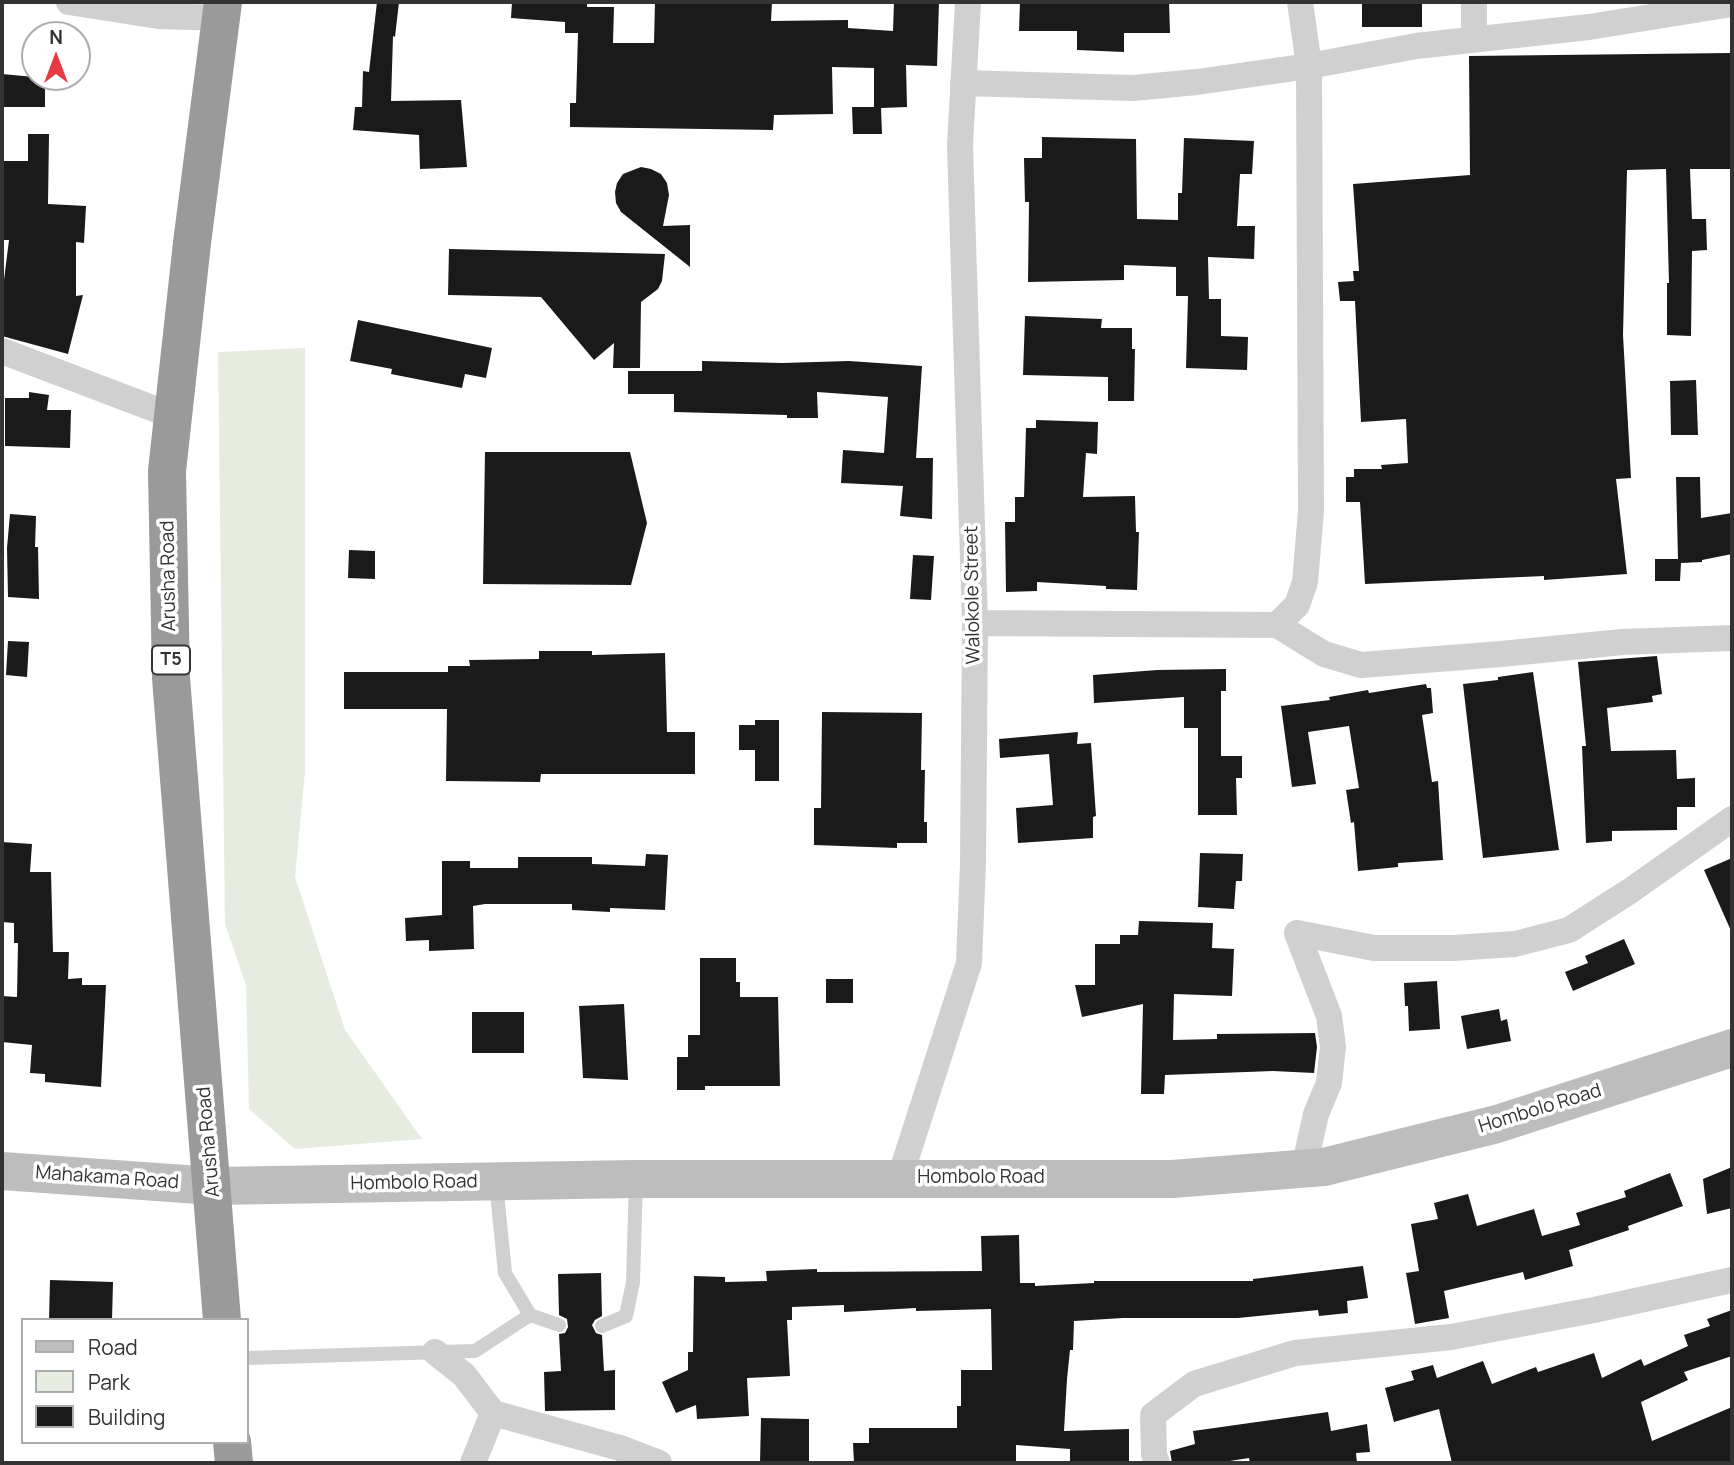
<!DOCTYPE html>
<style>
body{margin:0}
#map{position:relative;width:1734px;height:1465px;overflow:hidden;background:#fff;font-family:Manrope,sans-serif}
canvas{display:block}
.frame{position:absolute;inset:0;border:4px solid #333;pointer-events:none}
.legend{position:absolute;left:21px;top:1318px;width:228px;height:126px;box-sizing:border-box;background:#fff;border:2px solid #adadad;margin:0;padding:9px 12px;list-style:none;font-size:21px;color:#333}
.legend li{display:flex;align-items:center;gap:14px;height:35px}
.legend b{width:35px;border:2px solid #adadad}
.north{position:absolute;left:21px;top:21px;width:70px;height:70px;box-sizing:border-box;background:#fff;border:2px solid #adadad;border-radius:50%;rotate:0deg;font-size:19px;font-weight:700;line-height:28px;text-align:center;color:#333}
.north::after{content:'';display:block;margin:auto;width:24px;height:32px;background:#e63946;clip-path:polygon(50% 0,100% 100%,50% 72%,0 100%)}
</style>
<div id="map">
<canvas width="1734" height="1465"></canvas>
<div class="frame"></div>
<ul class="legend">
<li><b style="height:9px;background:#bdbdbd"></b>Road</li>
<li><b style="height:19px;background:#e6ecdf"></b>Park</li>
<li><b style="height:19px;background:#1a1a1a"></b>Building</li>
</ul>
<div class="north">N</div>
</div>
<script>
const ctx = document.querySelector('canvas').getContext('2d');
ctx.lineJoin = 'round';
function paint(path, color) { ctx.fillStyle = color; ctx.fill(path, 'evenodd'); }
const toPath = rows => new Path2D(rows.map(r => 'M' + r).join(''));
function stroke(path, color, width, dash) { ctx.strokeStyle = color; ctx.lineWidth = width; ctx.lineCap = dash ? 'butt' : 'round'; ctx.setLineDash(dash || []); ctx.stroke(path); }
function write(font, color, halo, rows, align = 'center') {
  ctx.font = font + ' Manrope,sans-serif'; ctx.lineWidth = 7; ctx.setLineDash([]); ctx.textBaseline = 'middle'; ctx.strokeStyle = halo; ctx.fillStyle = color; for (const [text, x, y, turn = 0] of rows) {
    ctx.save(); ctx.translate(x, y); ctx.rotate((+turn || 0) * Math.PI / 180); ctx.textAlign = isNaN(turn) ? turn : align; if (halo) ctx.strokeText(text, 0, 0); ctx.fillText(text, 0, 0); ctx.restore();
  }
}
const green = toPath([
 [305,348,305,771,295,877,345,1030,422,1139,295,1149,249,1109,246,985,225,924,218,352]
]);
const building = toPath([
 [377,2,399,2,395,37,393,36,391,101,461,100,467,167,420,169,419,135,353,130,355,107,362,107,363,71,369,72],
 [512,2,587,2,587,7,614,7,613,43,654,43,655,2,772,2,771,21,848,20,848,28,893,31,894,2,939,2,937,66,906,65,907,107,881,108,882,134,853,134,852,107,874,107,874,68,832,67,833,114,774,115,773,130,570,127,570,103,576,103,578,33,565,33,565,22,511,18],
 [1020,2,1169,2,1170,33,1124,33,1124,52,1077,50,1077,31,1019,31],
 [1362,2,1422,2,1422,27,1362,27],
 [1732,53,1732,169,1690,169,1692,219,1706,219,1707,250,1692,251,1691,336,1667,335,1667,283,1669,283,1666,169,1627,170,1623,335,1631,478,1616,479,1627,574,1544,580,1544,576,1365,584,1360,502,1346,502,1346,477,1354,477,1354,469,1382,469,1381,465,1408,463,1406,419,1361,422,1355,301,1340,301,1338,282,1354,281,1353,271,1359,271,1353,184,1470,175,1469,56],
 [2,74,45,78,45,107,2,107],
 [28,134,49,134,48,204,86,206,84,243,76,242,76,296,83,295,68,354,2,336,2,296,9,240,2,240,2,161,28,161],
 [1042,137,1136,139,1137,219,1178,220,1178,193,1182,193,1184,138,1254,141,1252,174,1240,174,1237,226,1255,226,1254,259,1208,257,1209,299,1221,299,1221,336,1248,337,1247,370,1186,368,1188,296,1176,296,1176,267,1124,265,1124,280,1028,282,1029,202,1025,202,1024,158,1042,158],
 [641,167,651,169,661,174,667,183,669,195,663,226,690,225,690,267,621,212,616,203,615,192,617,183,623,174],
 [449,249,665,254,662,281,658,289,641,302,640,368,613,368,614,343,594,360,541,297,448,295],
 [1025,316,1102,319,1101,328,1132,328,1132,349,1135,349,1134,401,1108,401,1108,377,1023,375],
 [358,320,492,348,486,378,465,374,462,388,391,374,392,369,350,361],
 [702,361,782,363,849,361,922,366,916,458,933,458,932,519,900,516,903,486,841,483,843,450,884,453,888,397,817,392,818,418,787,418,787,415,674,412,674,394,628,394,628,371,702,371],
 [1696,380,1698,435,1671,435,1670,381],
 [29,392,49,395,47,410,71,410,70,448,5,446,5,398,29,398],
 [1036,420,1098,422,1097,454,1086,453,1083,497,1135,496,1136,532,1139,532,1137,590,1106,589,1106,586,1037,582,1037,591,1006,592,1005,522,1015,522,1015,497,1024,497,1026,428,1036,428],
 [485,452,630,452,647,523,631,585,483,584],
 [1676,477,1700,477,1701,518,1732,513,1732,554,1702,560,1702,562,1681,563,1680,581,1655,581,1655,559,1678,559],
 [10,514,36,516,35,547,38,547,39,599,8,597,7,548],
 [349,550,375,551,375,579,348,578],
 [913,555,934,556,931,600,910,599],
 [8,641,29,642,27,677,6,675],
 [539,651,592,651,592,655,665,653,667,732,695,732,695,774,541,774,540,782,446,781,447,709,344,709,344,672,448,672,448,666,470,666,469,660,539,659],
 [1657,656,1662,694,1652,696,1653,702,1607,708,1611,751,1676,750,1677,779,1695,778,1695,807,1677,807,1677,830,1612,831,1612,841,1586,843,1582,746,1586,746,1578,662],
 [1226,669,1226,691,1221,691,1221,756,1242,756,1242,778,1236,778,1237,815,1198,815,1198,728,1184,728,1184,697,1094,703,1093,675,1157,670],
 [1533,672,1559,850,1483,858,1463,684,1498,680,1498,677],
 [1426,684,1427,688,1431,688,1433,713,1422,715,1432,782,1438,781,1443,860,1398,863,1398,867,1358,871,1354,822,1351,823,1346,790,1359,788,1349,726,1308,732,1316,784,1292,787,1281,706,1330,700,1329,697,1368,690,1369,693],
 [822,712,922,713,921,770,925,770,924,822,927,822,927,843,897,843,897,848,814,845,814,808,821,808],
 [755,720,779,720,779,781,755,781,755,750,739,750,739,725,755,725],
 [1078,732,1077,744,1091,743,1096,816,1093,817,1093,838,1018,843,1016,808,1053,805,1049,754,1000,758,999,739],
 [2,842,32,844,30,872,51,872,53,952,69,952,68,979,82,978,82,985,106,985,101,1087,45,1082,45,1074,30,1073,32,1045,2,1042,2,996,17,997,18,943,14,943,14,923,2,922],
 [1200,853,1243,854,1242,881,1236,881,1234,909,1198,907],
 [646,854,668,855,665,910,610,908,610,912,572,910,572,904,485,904,473,906,474,949,429,951,429,940,406,941,405,918,442,915,442,861,470,861,470,868,518,868,518,857,592,857,592,864,645,866],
 [1732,858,1732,933,1704,870],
 [1139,921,1213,923,1212,948,1234,949,1232,996,1174,994,1173,1040,1217,1039,1217,1034,1315,1033,1317,1047,1314,1073,1273,1071,1165,1075,1164,1094,1141,1094,1143,1004,1082,1017,1075,985,1095,985,1095,944,1120,944,1120,935,1138,935],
 [1624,939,1635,964,1573,991,1565,972,1588,963,1585,956],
 [700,958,736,958,736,982,740,982,740,997,778,997,780,1086,705,1086,705,1090,677,1090,677,1057,688,1057,688,1035,700,1035],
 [826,979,853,979,853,1003,826,1003],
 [1437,981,1440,1029,1409,1031,1408,1006,1405,1006,1404,983],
 [624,1004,628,1080,583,1078,579,1006],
 [1499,1009,1501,1021,1507,1019,1511,1041,1467,1049,1461,1016],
 [472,1012,524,1012,524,1053,472,1053],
 [1732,1167,1732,1208,1707,1214,1703,1179],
 [1670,1173,1683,1206,1628,1226,1629,1230,1569,1250,1573,1266,1525,1280,1523,1272,1444,1291,1449,1318,1415,1324,1406,1273,1419,1271,1411,1224,1438,1219,1434,1203,1468,1194,1477,1226,1534,1209,1542,1236,1580,1225,1576,1213,1626,1197,1624,1191],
 [1019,1235,1020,1283,1035,1283,1035,1286,1094,1283,1094,1281,1253,1281,1253,1279,1363,1266,1368,1298,1347,1301,1348,1313,1319,1316,1318,1310,1238,1318,1123,1318,1074,1321,1073,1350,1070,1350,1067,1379,1064,1431,1129,1429,1129,1463,1070,1463,1070,1449,1016,1445,1016,1463,854,1463,853,1443,869,1443,869,1428,957,1428,957,1406,961,1406,961,1370,992,1370,991,1309,916,1311,916,1308,844,1312,844,1305,792,1307,792,1320,787,1320,790,1376,747,1378,749,1416,697,1419,696,1405,676,1413,662,1382,688,1370,688,1352,693,1352,694,1276,725,1277,725,1282,767,1281,766,1271,817,1269,817,1272,982,1271,981,1236],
 [601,1273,602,1316,595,1320,592,1325,596,1333,602,1335,604,1371,615,1370,615,1410,545,1411,544,1372,561,1371,559,1334,565,1333,568,1327,567,1319,559,1315,558,1274],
 [50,1280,113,1282,112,1320,49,1320],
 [1732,1310,1732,1356,1684,1372,1688,1380,1641,1402,1652,1441,1732,1407,1732,1463,1452,1463,1439,1409,1394,1422,1385,1388,1414,1380,1411,1371,1433,1365,1437,1378,1483,1361,1492,1384,1536,1367,1538,1372,1594,1353,1602,1378,1641,1359,1644,1366,1688,1346,1684,1335,1710,1326,1707,1319],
 [1328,1412,1331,1431,1367,1424,1370,1452,1356,1453,1357,1463,1250,1463,1249,1458,1217,1463,1172,1463,1170,1451,1195,1444,1193,1431],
 [761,1418,809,1419,809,1463,760,1463]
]);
const lane = toPath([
 [496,1183,505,1273,530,1315,559,1325],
 [602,1326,626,1316,633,1282,636,1180],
 [247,1358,475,1351,530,1315]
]);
const street = toPath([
 [69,2,158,16,221,18],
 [1474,39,1474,2],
 [963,83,1133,88,1197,82,1309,66,1416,46,1589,27,1732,4],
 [2,351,173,416],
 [975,623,1277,625,1297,605,1305,582,1311,511,1309,66,1300,2],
 [1277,625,1324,654,1361,665,1501,654,1622,642,1732,638],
 [1297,933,1374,948,1453,948,1515,944,1569,930,1630,891,1732,819],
 [1297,933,1329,1016,1333,1047,1329,1083,1316,1114,1304,1168],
 [900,1177,969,963,973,863,975,623,960,145,968,2],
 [435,1352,464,1375,493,1413,620,1448,659,1463],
 [473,1463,493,1413],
 [1157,1463,1154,1454,1153,1415,1194,1384,1295,1353,1451,1337,1594,1310,1732,1280]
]);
const secondary = toPath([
 [2,1171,213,1186,636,1179,1172,1179,1324,1167,1497,1124,1732,1048]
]);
const highway = toPath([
 [222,1320,171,678,167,471,192,243,223,2],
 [232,1442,234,1463]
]);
const shields = [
 [171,660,38]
];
const shieldNames = [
 ["T5",171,660]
];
const streetNames = [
 ["Arusha Road",169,576,-91],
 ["Walokole Street",973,595,-91],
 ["Hombolo Road",1540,1109,-17],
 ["Arusha Road",209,1142,-95],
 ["Mahakama Road",107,1178,4],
 ["Hombolo Road",981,1178],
 ["Hombolo Road",414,1183,-1]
];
paint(green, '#e6ecdf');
paint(building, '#1a1a1a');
stroke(lane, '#d0d0d0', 14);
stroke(street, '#d0d0d0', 26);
stroke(secondary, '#bdbdbd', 38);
stroke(highway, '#9a9a9a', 38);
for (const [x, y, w] of shields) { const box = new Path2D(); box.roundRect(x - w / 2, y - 14.5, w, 29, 5); ctx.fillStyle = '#fff'; ctx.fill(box); stroke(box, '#333', 2); }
write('bold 18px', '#333', null, shieldNames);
write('19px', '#333', '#fff', streetNames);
</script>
